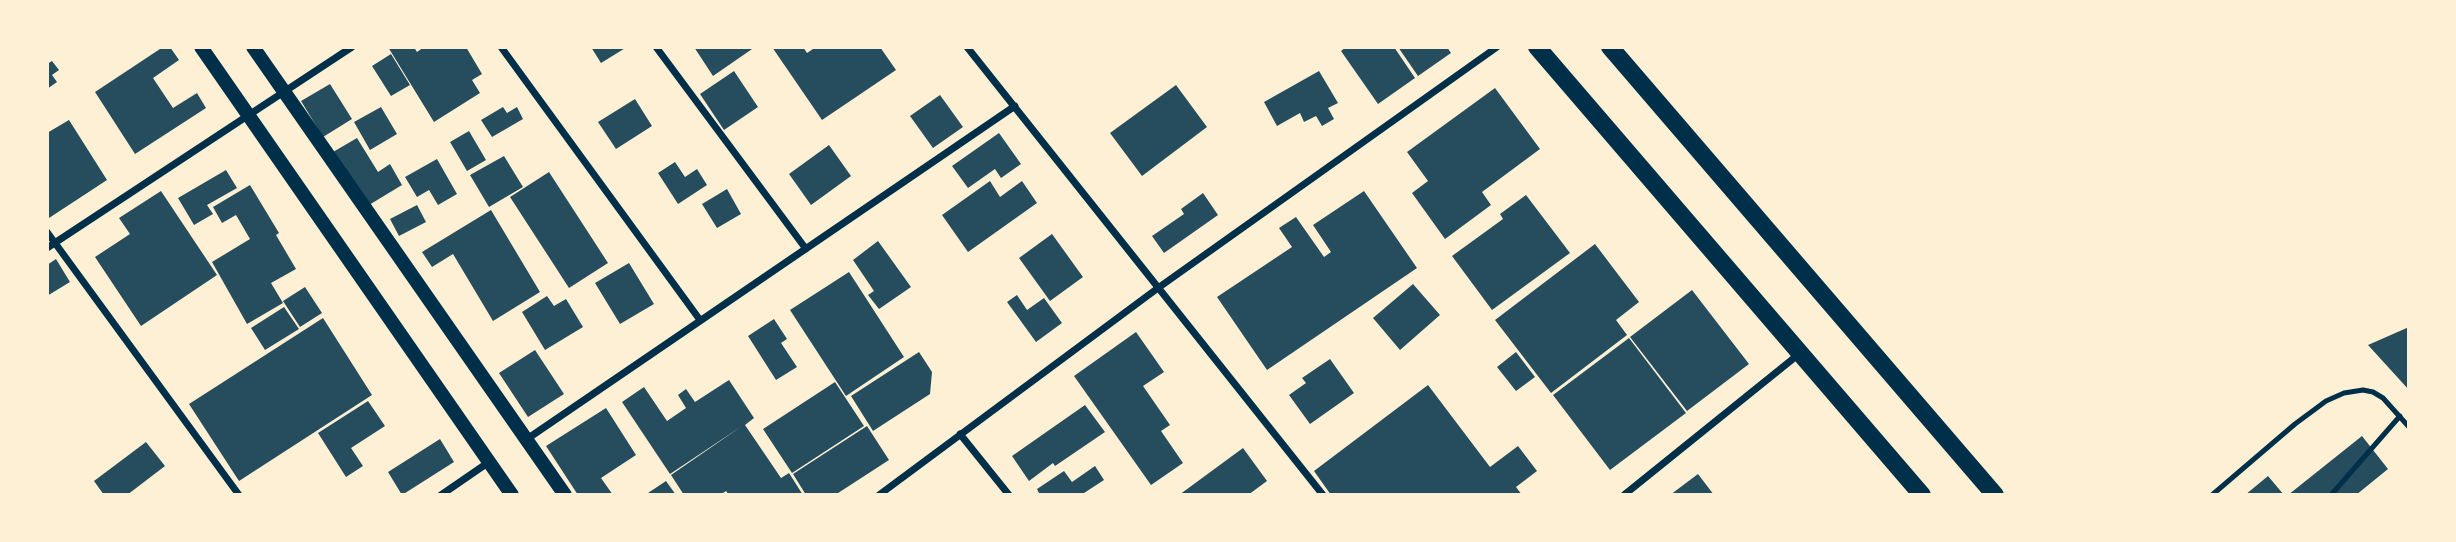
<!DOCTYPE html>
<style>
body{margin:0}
#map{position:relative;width:2456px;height:542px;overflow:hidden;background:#fdf0d5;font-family:Montserrat,sans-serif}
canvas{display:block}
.frame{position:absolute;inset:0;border:49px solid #fdf0d5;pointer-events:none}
</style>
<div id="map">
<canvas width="2456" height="542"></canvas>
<div class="frame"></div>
</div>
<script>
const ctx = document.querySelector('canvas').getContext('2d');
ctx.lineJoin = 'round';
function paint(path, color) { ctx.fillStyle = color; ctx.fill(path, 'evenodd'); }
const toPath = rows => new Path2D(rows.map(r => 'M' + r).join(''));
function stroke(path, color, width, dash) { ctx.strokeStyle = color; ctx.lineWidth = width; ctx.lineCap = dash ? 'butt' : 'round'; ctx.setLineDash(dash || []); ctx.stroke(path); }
const building = toPath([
 [163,47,170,47,179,60,153,78,173,108,197,93,206,108,135,154,95,92],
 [388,47,414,47,417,52,424,47,466,47,482,74,472,80,480,93,434,122],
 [591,47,627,47,601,63],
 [694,47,755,47,713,76],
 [772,47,803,47,807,53,816,47,880,47,896,70,822,120],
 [1346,47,1394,47,1415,78,1378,104,1341,51],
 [1398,47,1447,47,1451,53,1418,76],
 [391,54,410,85,391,96,372,66],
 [52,61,59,70,52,75,57,82,47,89,47,64],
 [734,71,758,107,724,130,700,94],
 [1319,71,1338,103,1328,108,1334,119,1322,126,1316,116,1304,122,1300,113,1277,126,1264,102],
 [330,84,352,119,323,137,301,101],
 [1176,85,1207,127,1142,176,1110,133],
 [1495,88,1540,149,1482,192,1491,205,1445,239,1412,193,1428,181,1407,152],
 [940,95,963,127,933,148,910,116],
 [635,99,652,126,616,149,598,122],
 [381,107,397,134,370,150,354,122],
 [503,107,507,113,517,107,523,119,492,137,481,120],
 [69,120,107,180,49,218,47,214,47,133],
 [469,131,486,160,467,171,450,142],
 [999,133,1021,164,1001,178,995,169,968,188,952,166],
 [357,138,378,172,390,164,402,185,369,205,333,152],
 [829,145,851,176,811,205,789,174],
 [504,156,523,187,489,207,470,175],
 [437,159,457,194,438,205,429,190,417,197,405,177],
 [675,162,685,177,697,169,707,185,678,204,658,173],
 [226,170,237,188,207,205,213,214,194,225,178,198],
 [549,172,608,263,569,288,510,197],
 [990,181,1000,197,1022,181,1037,203,968,252,942,215],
 [250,185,279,233,276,235,296,269,271,283,283,303,247,324,212,262,250,239,236,215,222,223,213,207],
 [727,189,741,214,717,228,702,204],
 [161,191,217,275,141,326,95,257,130,234,119,218],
 [1364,191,1417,268,1267,370,1217,297,1292,247,1279,228,1296,217,1324,257,1331,252,1313,225],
 [1203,193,1218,215,1164,253,1152,236,1184,214,1181,209],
 [1526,195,1570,253,1492,310,1452,256,1503,219,1500,214],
 [417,205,426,222,399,236,390,219],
 [491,210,540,292,493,321,453,254,432,267,422,252],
 [1052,234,1083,277,1050,301,1019,258],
 [878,241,911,287,879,309,868,295,874,291,853,260],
 [1595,244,1639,302,1616,320,1627,335,1551,393,1495,320],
 [56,259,70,282,47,296,47,265],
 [629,263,654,304,620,324,595,283],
 [849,272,904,357,846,396,790,310],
 [1413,284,1440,315,1400,350,1373,318],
 [305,287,322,313,300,327,283,301],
 [1692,290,1749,364,1687,411,1630,337],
 [1017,295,1027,310,1044,298,1062,323,1036,342,1007,302],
 [547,296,554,306,566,299,583,327,545,350,522,312],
 [284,307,299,329,265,350,251,328],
 [323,318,372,395,239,481,189,404],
 [774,319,787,339,781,343,797,367,776,380,748,336],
 [2409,327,2409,390,2368,345],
 [1136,332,1164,372,1143,386,1170,425,1161,431,1183,463,1151,485,1074,376],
 [1629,338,1686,413,1610,470,1553,395],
 [535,350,564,394,528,417,499,373],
 [919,352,932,372,930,394,873,431,851,396],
 [1516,352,1535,377,1516,391,1497,367],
 [1330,359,1354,393,1310,424,1289,395,1306,383,1302,378],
 [729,380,754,418,745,425,781,478,789,473,803,495,729,495,726,491,720,495,684,495,671,475,742,426,670,474,622,402,644,387,667,421,686,408,678,395,686,389,695,402],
 [835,382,864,426,792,473,763,429],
 [1428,385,1490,467,1518,446,1537,471,1516,487,1522,495,1331,495,1314,471],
 [368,401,385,426,351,448,363,466,346,477,318,433],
 [1085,405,1105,432,1055,466,1053,463,1029,481,1012,456],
 [606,408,636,455,601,478,613,495,578,495,546,446],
 [867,426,889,460,835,495,806,495,793,474],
 [2362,436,2388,469,2356,495,2288,495],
 [440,439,454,462,402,495,388,472],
 [146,442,165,466,127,495,104,495,94,481],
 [1243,448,1267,481,1248,495,1179,495],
 [1095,466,1104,480,1081,495,1040,495,1037,489,1064,471,1072,482],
 [1698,474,1714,495,1670,495],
 [2268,476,2284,495,2245,495],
 [666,481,676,495,645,495]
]);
const service = toPath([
 [2212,495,2295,424,2326,401,2344,393,2363,390,2373,392,2383,398,2409,427],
 [2331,495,2400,416]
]);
const minor = toPath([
 [501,47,700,320],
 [656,47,806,249],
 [967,47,1323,495],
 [47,232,239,495],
 [47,248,352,47],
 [960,434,1009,495],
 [527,439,1015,106],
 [441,495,489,462],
 [879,495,1158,288,1497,47],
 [1624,495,1799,354]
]);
const secondary = toPath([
 [201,47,512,495],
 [253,47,565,495]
]);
const primary = toPath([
 [1537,47,1922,495],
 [1610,47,1995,495]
]);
paint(building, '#264d5e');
stroke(service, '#003049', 5);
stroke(minor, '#003049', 7);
stroke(secondary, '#003049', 14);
stroke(primary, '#003049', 18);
</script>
